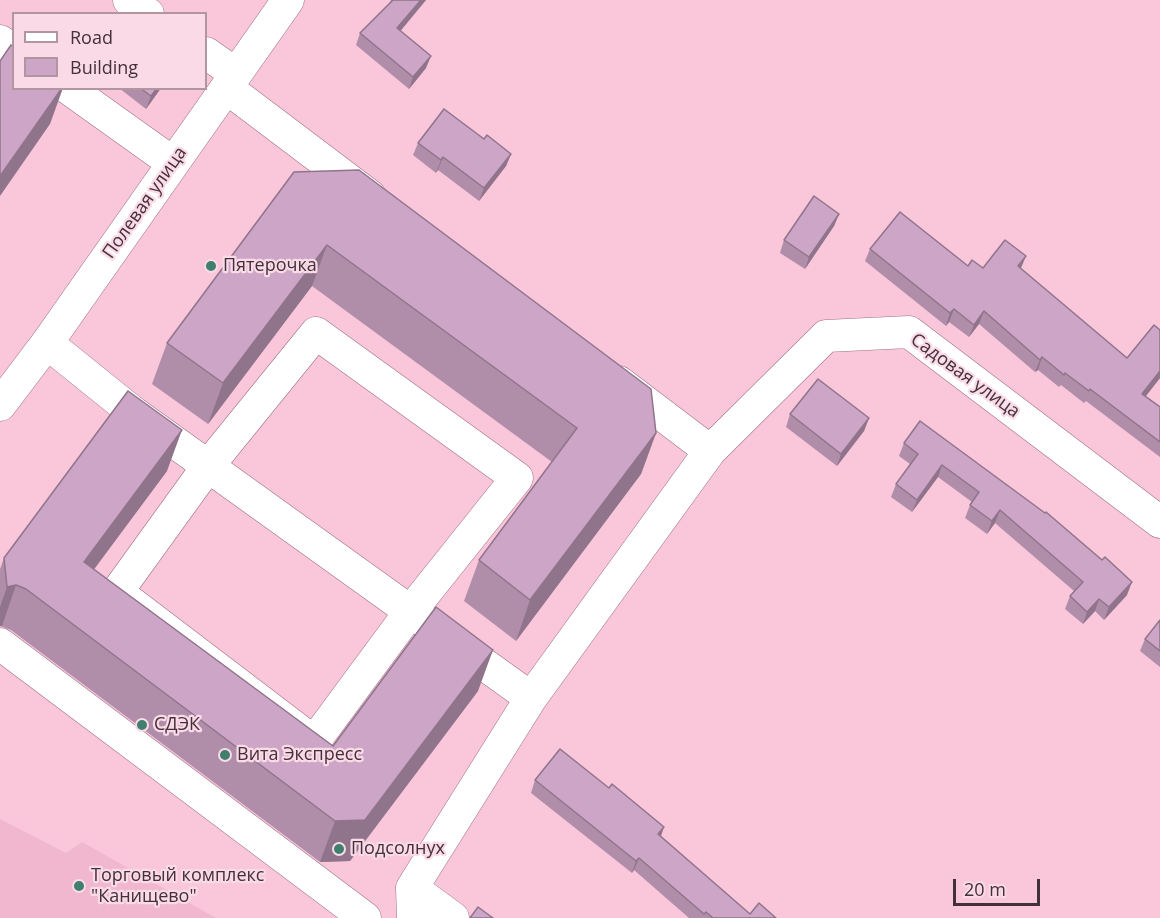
<!DOCTYPE html>
<meta charset="utf-8">
<style>
body{margin:0}
#map{position:relative;width:1160px;height:918px;overflow:hidden;background:#f9c6da;font-family:"Open Sans",sans-serif}
canvas{display:block}
.legend{position:absolute;left:12px;top:12px;width:195px;height:78px;box-sizing:border-box;background:#f9dae6;border:2px solid #b196a0;margin:0;padding:8px 10px;list-style:none;font-size:18px;color:#443038}
.legend li{display:flex;align-items:center;gap:12px;height:30px}
.legend b{width:30px;border:2px solid #b196a0}
.scale{position:absolute;left:953px;top:879px;width:87px;height:27px;box-sizing:border-box;border:3px solid #443038;border-top:0;padding-left:8px;font-size:18px;line-height:21px;white-space:nowrap;color:#443038;-webkit-text-stroke:4px #f9dae6;paint-order:stroke}
</style>
<div id="map">
<canvas width="1160" height="918"></canvas>
<ul class="legend">
<li><b style="height:8px;background:#fff"></b>Road</li>
<li><b style="height:16px;background:#cda5c6"></b>Building</li>
</ul>
<div class="scale">20 m</div>
</div>
<script>
const ctx = document.querySelector('canvas').getContext('2d');
ctx.lineJoin = 'round';
function paint(path, color) { ctx.fillStyle = color; ctx.fill(path, 'evenodd'); }
const toPath = rows => new Path2D(rows.map(r => 'M' + r).join(''));
function stroke(path, color, width, dash) { ctx.strokeStyle = color; ctx.lineWidth = width; ctx.lineCap = dash ? 'butt' : 'round'; ctx.setLineDash(dash || []); ctx.stroke(path); }
function write(font, color, halo, rows, align = 'center') {
  ctx.font = font + ' "Open Sans",sans-serif'; ctx.lineWidth = 4.5; ctx.setLineDash([]); ctx.textBaseline = 'middle'; ctx.strokeStyle = halo; ctx.fillStyle = color; for (const [text, x, y, turn = 0] of rows) {
    ctx.save(); ctx.translate(x, y); ctx.rotate((+turn || 0) * Math.PI / 180); ctx.textAlign = isNaN(turn) ? turn : align; if (halo) ctx.strokeText(text, 0, 0); ctx.fillText(text, 0, 0); ctx.restore();
  }
}
const built = toPath([
 [0,819,66,853,82,842,216,918,0,918]
]);
const minor = toPath([
 [129,0,148,14],
 [0,41,14,51],
 [206,53,236,74],
 [68,88,173,163],
 [227,88,370,196],
 [316,333,517,478,410,612,314,742,117,592,208,466,316,333],
 [47,343,134,413,531,698,412,888,413,918],
 [0,405,47,343,288,0],
 [710,451,826,336,909,332,1160,522],
 [0,644,365,918],
 [531,698,710,451,619,382],
 [412,888,453,918]
]);
const wall = toPath([
 [391,0,426,0,400,31,426,68,409,89,356,45,360,33,389,4],
 [119,88,161,88,146,109],
 [484,139,511,154,506,166,479,201,438,170,436,173,413,155,418,143],
 [294,172,656,433,641,474,516,641,464,601,479,560,552,462,312,286,208,424,152,384,167,343],
 [839,214,834,226,805,269,780,253,784,240],
 [870,249,983,268,1021,269,1127,358,1160,330,1160,378,1146,396,1160,407,1160,457,1086,401,1084,403,1061,385,1059,387,1038,370,1035,372,979,324,969,337,949,322,946,326,865,261],
 [790,414,869,418,864,431,837,466,786,427],
 [920,421,1127,595,1104,620,1095,611,1083,624,1065,609,1070,596,1074,591,995,523,987,534,965,518,970,505,972,502,938,477,912,512,891,497,896,484,910,464,899,456,904,443],
 [167,471,94,569,333,746,478,691,350,861,320,862,11,630,0,626,0,569,4,558],
 [1160,620,1160,667,1140,651,1145,639],
 [535,780,661,836,750,914,776,918,689,918,634,870,632,873,531,793]
]);
const shadedWall = toPath([
 [421,0,426,0,393,40,397,28],
 [431,56,426,68,409,89,413,77],
 [62,88,63,88,50,124,0,196,0,176],
 [157,88,161,88,146,109,151,96],
 [511,154,506,166,479,201,484,188],
 [443,157,438,170,436,173,441,160],
 [839,214,834,226,805,269,809,257],
 [327,245,312,286,208,424,223,383],
 [1026,256,1021,268,1013,278,1018,266],
 [954,309,949,322,946,326,950,313],
 [984,311,979,324,969,337,974,325],
 [1042,357,1038,370,1035,372,1040,360],
 [1160,371,1160,378,1138,406,1142,394],
 [869,418,864,431,837,466,841,454],
 [182,430,167,471,69,603,84,562],
 [656,433,641,474,516,641,530,600],
 [942,465,938,477,912,512,917,500],
 [1000,510,995,523,987,534,992,521],
 [1132,582,1127,595,1104,620,1109,607],
 [16,585,2,626,0,626,0,607,7,587],
 [1099,599,1095,611,1083,624,1087,612],
 [493,650,478,691,350,861,320,862,335,821],
 [664,827,660,839,658,834],
 [639,858,634,870,632,873,636,861]
]);
const building = toPath([
 [393,0,421,0,397,28,431,56,413,77,360,33,393,0],
 [11,45,14,47,14,88,62,88,0,176,0,61,11,45],
 [140,88,157,88,151,96,140,88],
 [444,109,484,139,487,135,511,154,484,188,443,157,441,160,418,143,444,109],
 [359,170,651,389,656,433,530,600,479,560,577,428,327,245,223,383,167,343,294,172,359,170],
 [814,196,839,214,809,257,784,240,814,196],
 [900,212,968,266,972,260,983,268,1005,240,1026,256,1018,266,1127,358,1154,325,1160,330,1160,371,1142,394,1160,407,1160,442,1090,389,1089,391,1065,373,1064,375,1042,357,1040,360,984,311,974,325,954,309,950,313,870,249,900,212],
 [818,379,869,418,841,454,790,414,818,379],
 [128,391,182,430,84,562,333,746,436,607,493,650,365,820,335,821,26,589,16,585,7,587,4,558,128,391],
 [920,421,1045,513,1046,512,1102,560,1105,557,1132,582,1109,607,1099,599,1087,612,1070,596,1083,582,1000,510,992,521,970,505,979,492,942,465,917,500,896,484,918,454,904,443,920,421],
 [1160,620,1160,651,1145,639,1160,620],
 [560,749,609,788,612,784,664,827,658,834,750,914,759,903,776,918,713,918,706,912,704,914,639,858,636,861,535,780,560,749],
 [478,907,493,918,470,918,478,907]
]);
const markers = [
 [211,266,6,"#407f6d"],
 [142,725,6,"#407f6d"],
 [225,755,6,"#407f6d"],
 [339,849,6,"#407f6d"],
 [79,886,6,"#407f6d"]
];
const streetNames = [
 ["Полевая улица",145,203,-55],
 ["Садовая улица",965,376,36]
];
const poiNames = [
 ["Пятерочка",223,266],
 ["СДЭК",154,725],
 ["Вита Экспресс",237,755],
 ["Подсолнух",351,849],
 ["Торговый комплекс",91,876],
 ["\"Канищево\"",91,897]
];
paint(built, '#f1b7cf');
stroke(minor, '#9f7084', 33);
stroke(minor, '#fff', 32);
paint(wall, '#b08eaa');
paint(shadedWall, '#90748b');
paint(building, '#cda5c6');
stroke(building, '#90748b', 1.5);
for (const [x, y, r, color] of markers) { const dot = new Path2D(); dot.arc(x, y, r, 0, 2 * Math.PI); ctx.fillStyle = color; ctx.fill(dot); stroke(dot, '#f9dae6', 2); }
write('18px', '#443038', '#f9dae6', streetNames);
write('18px', '#443038', '#f9dae6', poiNames, 'left');
</script>
